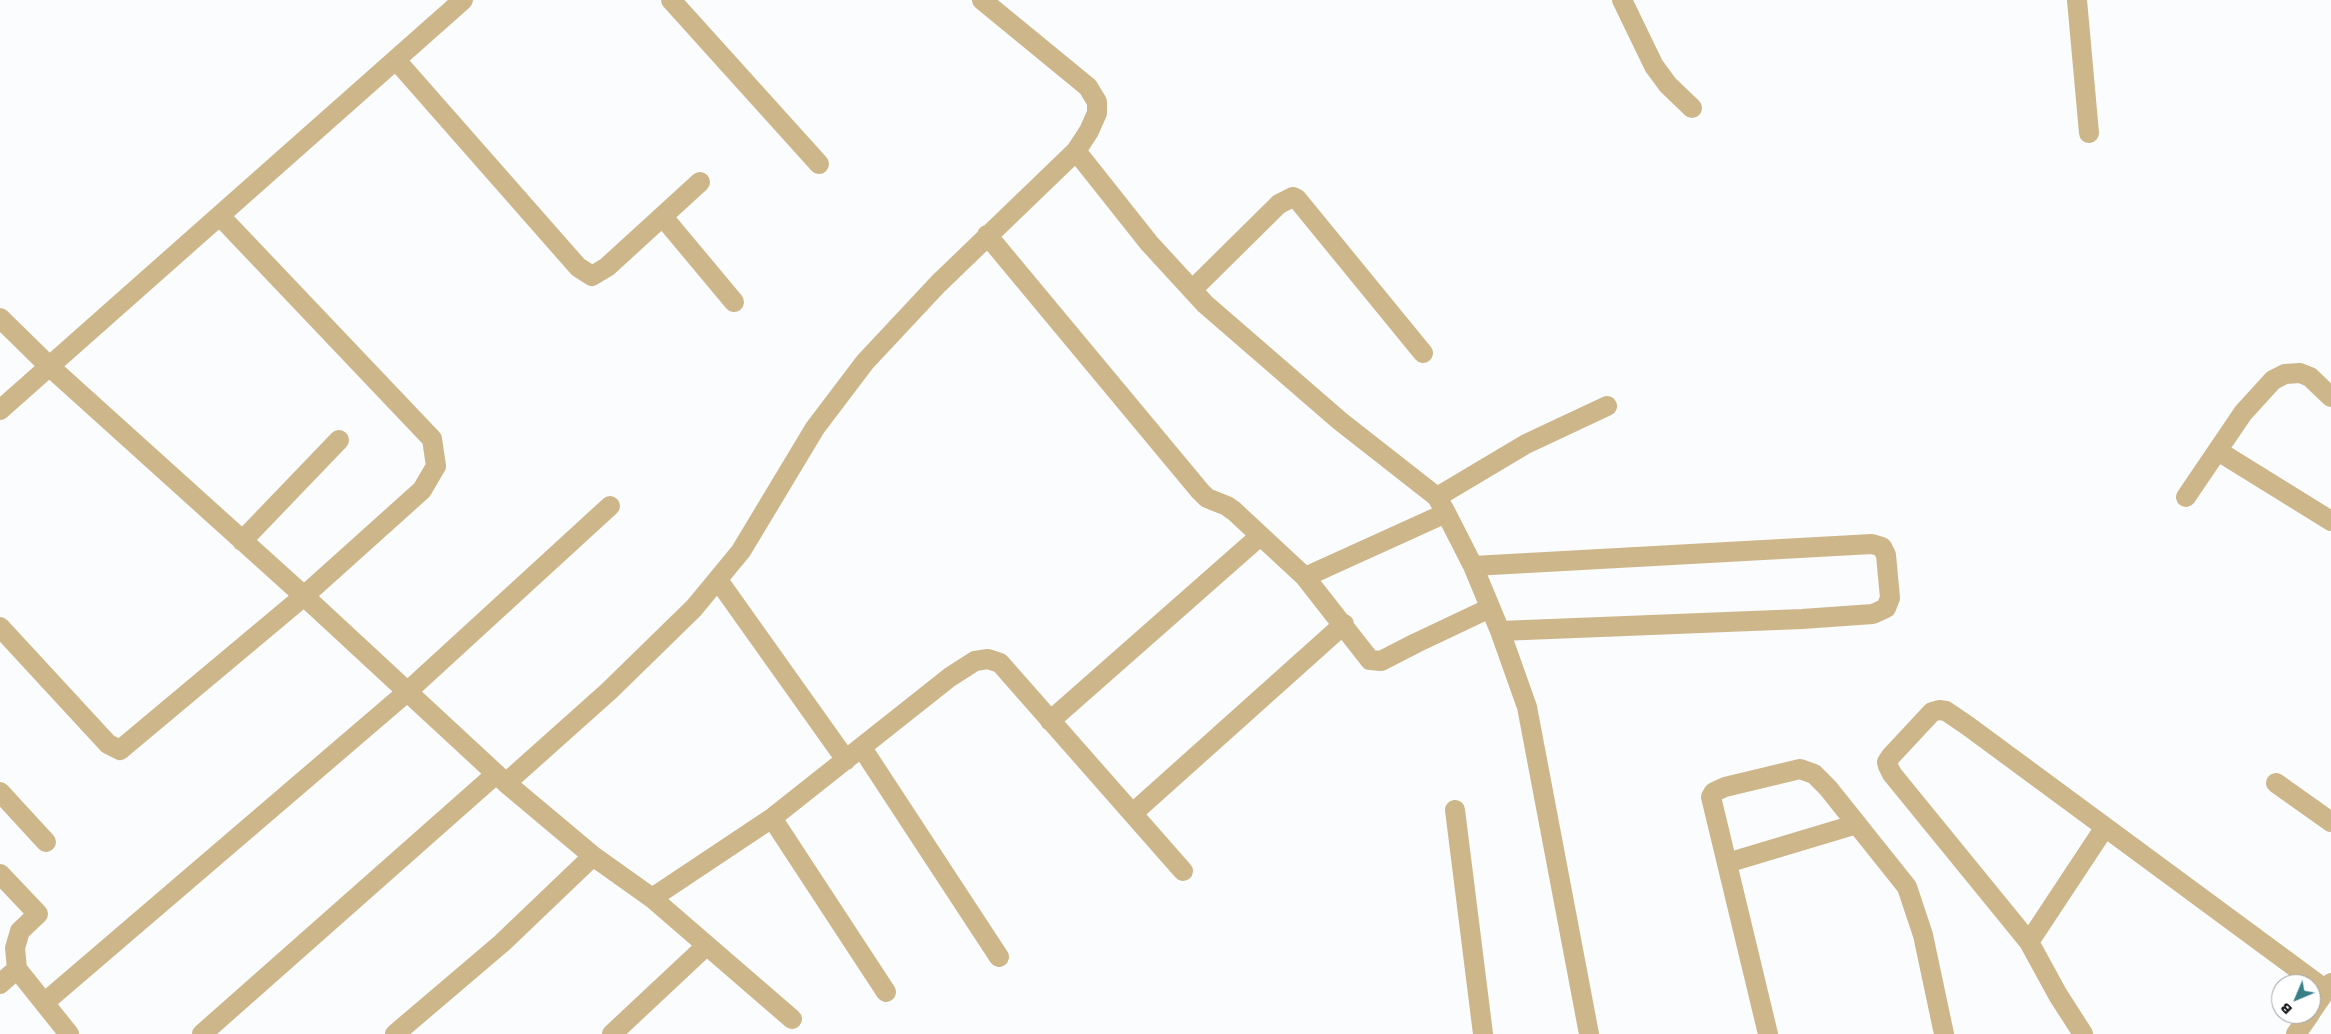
<!DOCTYPE html>
<style>
body{margin:0}
#map{position:relative;width:2331px;height:1034px;overflow:hidden;background:#fafcfd;font-family:"Work Sans",sans-serif}
canvas{display:block}
.north{position:absolute;left:2271px;top:974px;width:50px;height:50px;box-sizing:border-box;background:#fff;border:1px solid #9e9fa0;border-radius:50%;rotate:225deg;font-size:14px;font-weight:700;line-height:20px;text-align:center;color:#0c0e11}
.north::after{content:'';display:block;margin:auto;width:18px;height:22px;background:#378086;clip-path:polygon(50% 0,100% 100%,50% 72%,0 100%)}
</style>
<div id="map">
<canvas width="2331" height="1034"></canvas>
<div class="north">B</div>
</div>
<script>
const ctx = document.querySelector('canvas').getContext('2d');
ctx.lineJoin = 'round';
const toPath = rows => new Path2D(rows.map(r => 'M' + r).join(''));
function stroke(path, color, width, dash) { ctx.strokeStyle = color; ctx.lineWidth = width; ctx.lineCap = dash ? 'butt' : 'round'; ctx.setLineDash(dash || []); ctx.stroke(path); }
const street = toPath([
 [671,0,819,164],
 [1622,0,1654,66,1668,85,1692,108],
 [2077,0,2089,133],
 [396,60,578,267,592,276,607,267,700,182],
 [1076,151,1149,243,1205,304,1340,421,1437,497,1446,513,1473,566,1500,631,1527,707,1589,1034],
 [663,217,734,302],
 [987,235,1200,491,1207,498,1227,506,1234,511,1305,577,1370,660,1381,661,1416,643,1490,608],
 [1192,290,1279,204,1293,197,1297,199,1423,353],
 [0,318,48,365,304,596,506,783,593,856,652,898,792,1019],
 [0,410,463,0],
 [2218,451,2331,521],
 [1437,497,1526,444,1607,406],
 [2186,497,2243,413,2273,380,2285,374,2300,373,2310,377,2331,397],
 [242,541,339,440],
 [1473,566,1872,544,1882,547,1886,555,1890,598,1886,608,1873,614,1802,619,1500,631],
 [1305,577,1446,513],
 [718,580,846,760],
 [0,627,108,744,120,750,304,596,422,490,436,466,432,439,220,216],
 [1050,721,1260,536],
 [862,748,999,957],
 [506,783,609,691,694,608,741,551,815,428,865,362,938,284,1076,151,1089,131,1097,113,1097,102,1088,87,982,0],
 [2276,783,2331,822],
 [0,792,46,842],
 [1455,810,1483,1034],
 [1133,813,1344,624],
 [772,818,886,992],
 [1727,863,1857,824],
 [0,874,38,914,20,931,15,948,17,969,69,1034],
 [652,898,772,818,950,677,975,661,988,659,1000,663,1183,871],
 [2029,942,2105,827],
 [0,984,17,969],
 [44,1003,407,692,610,506],
 [2311,1012,2331,983],
 [202,1034,496,774],
 [395,1034,502,943,593,856],
 [612,1034,706,946],
 [1768,1034,1711,797,1714,792,1725,787,1800,769,1814,774,1828,788,1907,887,1923,935,1944,1034],
 [2083,1034,2058,995,2029,942,1892,774,1888,766,1887,762,1891,756,1932,712,1939,710,1946,711,1968,726,2326,990],
 [2296,1034,2310,1014]
]);
stroke(street, '#cdb68a', 20);
</script>
